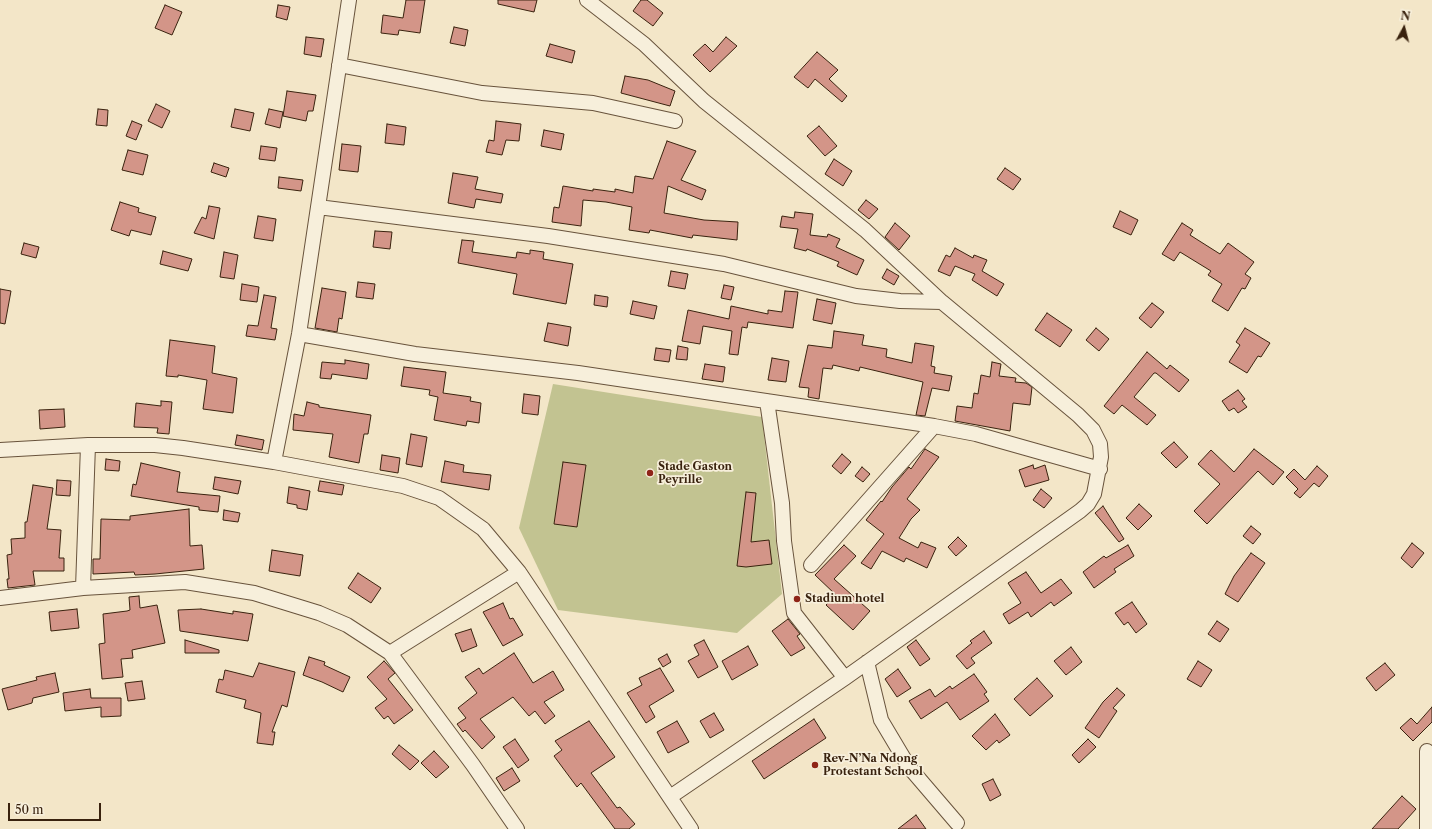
<!DOCTYPE html>
<meta charset="utf-8">
<style>
body{margin:0}
#map{position:relative;width:1432px;height:829px;overflow:hidden;background:#f3e6c8;font-family:"Libre Caslon Text",serif}
canvas{display:block}
.north{position:absolute;left:1384px;top:8px;width:40px;height:40px;-webkit-text-stroke:3px #f7efdb;paint-order:stroke;rotate:7deg;font-size:11px;font-weight:700;line-height:16px;text-align:center;color:#39220e}
.north::after{content:'';display:block;margin:auto;width:14px;height:18px;background:#39220e;clip-path:polygon(50% 0,100% 100%,50% 72%,0 100%)}
.scale{position:absolute;left:8px;top:803px;width:93px;height:18px;box-sizing:border-box;border:2px solid #39220e;border-top:0;padding-left:5px;font-size:12px;line-height:14px;white-space:nowrap;color:#39220e;-webkit-text-stroke:3px #f7efdb;paint-order:stroke}
</style>
<div id="map">
<canvas width="1432" height="829"></canvas>
<div class="north">N</div>
<div class="scale">50 m</div>
</div>
<script>
const ctx = document.querySelector('canvas').getContext('2d');
ctx.lineJoin = 'round';
function paint(path, color) { ctx.fillStyle = color; ctx.fill(path, 'evenodd'); }
const toPath = rows => new Path2D(rows.map(r => 'M' + r).join(''));
function stroke(path, color, width, dash) { ctx.strokeStyle = color; ctx.lineWidth = width; ctx.lineCap = dash ? 'butt' : 'round'; ctx.setLineDash(dash || []); ctx.stroke(path); }
function write(font, color, halo, rows, align = 'center') {
  ctx.font = font + ' "Libre Caslon Text",serif'; ctx.lineWidth = 3.5; ctx.setLineDash([]); ctx.textBaseline = 'middle'; ctx.strokeStyle = halo; ctx.fillStyle = color; for (const [text, x, y, turn = 0] of rows) {
    ctx.save(); ctx.translate(x, y); ctx.rotate((+turn || 0) * Math.PI / 180); ctx.textAlign = isNaN(turn) ? turn : align; if (halo) ctx.strokeText(text, 0, 0); ctx.fillText(text, 0, 0); ctx.restore();
  }
}
const green = toPath([
 [553,384,762,417,782,594,737,633,558,610,519,528]
]);
const building = toPath([
 [406,0,425,0,420,33,399,30,398,35,381,33,383,15,403,18,406,0],
 [498,0,537,0,534,12,498,4,498,0],
 [641,0,647,0,663,13,653,26,633,11,641,0],
 [165,5,182,12,172,35,155,28,165,5],
 [278,5,290,7,287,20,276,17,278,5],
 [454,27,468,30,465,46,450,43,454,27],
 [306,37,324,39,321,57,304,54,306,37],
 [726,37,737,46,710,72,693,55,705,44,713,52,726,37],
 [550,44,575,51,572,63,546,56,550,44],
 [817,52,838,70,829,79,847,96,842,102,815,79,808,88,794,77,817,52],
 [625,76,648,80,675,91,670,106,621,93,625,76],
 [287,91,316,95,313,111,308,111,306,121,283,116,287,91],
 [156,104,170,111,162,128,148,121,156,104],
 [98,109,108,110,107,126,96,125,98,109],
 [235,109,254,113,250,131,231,127,235,109],
 [269,109,283,112,280,128,265,124,269,109],
 [132,121,142,125,136,140,126,136,132,121],
 [496,121,521,124,519,141,506,140,502,155,486,152,489,140,494,141,496,121],
 [387,124,406,127,404,145,385,143,387,124],
 [819,126,837,146,825,156,807,136,819,126],
 [544,130,564,134,561,150,541,146,544,130],
 [667,141,696,151,681,180,706,190,702,200,668,186,664,213,704,220,738,222,737,240,693,235,692,238,650,230,649,233,629,230,632,207,606,202,583,200,581,226,552,222,554,207,559,208,563,186,593,191,593,189,615,192,615,189,633,193,635,176,653,179,667,141],
 [342,144,361,146,358,172,339,170,342,144],
 [261,146,277,148,275,161,259,159,261,146],
 [128,150,148,155,143,175,122,170,128,150],
 [834,159,852,171,843,186,825,174,834,159],
 [214,163,229,168,226,177,211,172,214,163],
 [1005,168,1021,179,1013,190,997,179,1005,168],
 [453,173,478,177,475,189,503,194,501,203,476,199,474,208,448,203,453,173],
 [279,177,303,180,301,191,278,188,279,177],
 [866,200,878,209,869,219,858,210,866,200],
 [120,202,139,208,138,212,156,217,151,235,131,230,129,236,111,230,120,202],
 [209,206,220,208,214,239,194,233,202,217,206,219,209,206],
 [1120,211,1138,220,1131,235,1113,227,1120,211],
 [795,212,813,214,810,235,827,237,828,234,840,239,836,247,864,260,857,275,837,266,839,262,807,249,806,251,794,248,798,229,780,227,782,216,794,218,795,212],
 [258,216,276,219,273,241,254,238,258,216],
 [895,223,910,236,899,250,885,237,895,223],
 [1182,223,1193,230,1190,235,1220,254,1228,243,1254,262,1245,274,1251,278,1245,289,1242,288,1228,311,1212,301,1222,284,1208,275,1211,271,1180,252,1174,261,1162,254,1182,223],
 [375,231,392,232,390,249,373,247,375,231],
 [462,240,474,241,472,252,516,258,517,252,530,254,530,250,544,252,543,259,573,264,566,304,513,294,517,274,458,263,462,240],
 [24,243,39,247,36,258,21,254,24,243],
 [955,248,973,258,974,255,987,260,982,271,1004,284,997,296,972,280,975,274,955,266,950,276,938,271,946,255,950,257,955,248],
 [163,251,192,259,188,271,160,264,163,251],
 [224,252,238,255,234,279,220,277,224,252],
 [887,269,899,276,894,285,882,278,887,269],
 [671,271,688,274,685,289,668,286,671,271],
 [358,282,375,284,373,299,356,297,358,282],
 [242,284,259,287,257,302,240,300,242,284],
 [724,285,734,287,731,300,721,298,724,285],
 [322,288,346,292,342,319,339,318,337,332,315,328,322,288],
 [0,289,11,291,5,324,0,323,0,289],
 [785,291,798,292,793,328,748,322,747,328,742,327,738,355,729,354,732,331,703,326,700,344,682,341,688,310,729,319,731,306,768,314,768,310,782,312,785,291],
 [264,295,276,297,271,328,277,329,275,340,246,336,248,325,258,326,264,295],
 [595,295,608,297,607,307,594,305,595,295],
 [817,299,836,303,832,324,813,320,817,299],
 [633,301,657,306,654,319,630,314,633,301],
 [1152,303,1164,312,1151,328,1139,318,1152,303],
 [1047,313,1072,330,1060,347,1035,330,1047,313],
 [548,323,571,327,568,346,544,341,548,323],
 [1096,328,1109,339,1099,351,1086,340,1096,328],
 [1245,328,1270,343,1261,357,1258,356,1247,373,1229,362,1240,345,1236,342,1245,328],
 [834,331,864,335,862,345,887,349,886,357,912,363,915,343,934,346,931,366,935,367,934,373,952,376,949,391,932,388,925,416,916,415,923,382,860,367,859,371,833,365,832,369,823,368,819,399,808,397,809,388,799,387,808,345,832,348,834,331],
 [170,340,215,346,212,373,237,378,233,413,203,409,207,380,178,375,178,377,166,376,170,340],
 [678,346,688,348,687,360,676,359,678,346],
 [656,348,671,350,669,362,654,360,656,348],
 [1147,352,1167,369,1170,365,1189,380,1179,392,1156,373,1154,373,1134,397,1156,415,1147,425,1122,405,1114,414,1104,406,1147,352],
 [772,358,789,361,786,382,768,380,772,358],
 [345,360,369,364,367,379,332,374,331,379,320,378,322,362,345,364,345,360],
 [992,362,1001,364,999,376,1016,378,1015,382,1026,383,1032,387,1030,405,1013,403,1010,431,955,421,957,406,972,408,974,393,978,394,981,375,990,377,992,362],
 [705,364,725,367,723,382,702,379,705,364],
 [404,367,446,372,443,393,471,397,470,401,481,403,479,423,467,421,466,426,434,420,438,397,429,395,430,390,401,386,404,367],
 [1238,390,1245,399,1242,401,1247,407,1238,413,1234,408,1229,411,1222,401,1238,390],
 [524,394,540,396,538,415,522,413,524,394],
 [161,401,172,402,169,434,157,433,158,428,134,427,136,403,161,406,161,401],
 [307,402,319,405,319,407,371,415,368,434,364,434,359,463,329,457,333,434,293,430,294,414,304,416,307,402],
 [64,409,65,427,40,429,39,410,64,409],
 [411,434,427,437,422,467,406,464,411,434],
 [237,435,264,440,262,450,235,445,237,435],
 [1174,442,1188,457,1176,468,1161,453,1174,442],
 [925,449,939,457,907,499,920,510,911,519,899,538,918,548,921,542,936,548,927,568,906,558,904,562,882,551,871,569,861,563,884,534,866,520,881,501,882,502,892,487,909,467,911,469,925,449],
 [1254,449,1284,472,1273,485,1258,471,1207,524,1194,511,1220,484,1198,464,1211,450,1234,472,1254,449],
 [842,454,851,462,841,474,832,466,842,454],
 [382,455,400,458,398,473,380,470,382,455],
 [106,459,120,461,119,471,105,470,106,459],
 [445,461,464,465,463,472,491,475,489,490,441,482,445,461],
 [563,462,586,465,577,527,554,524,563,462],
 [141,463,180,472,177,492,220,496,218,512,199,510,199,507,131,496,133,484,136,485,141,463],
 [1033,465,1034,469,1045,465,1049,480,1025,487,1019,470,1033,465],
 [1317,466,1328,476,1319,487,1314,483,1300,498,1294,493,1298,489,1286,477,1294,469,1305,480,1317,466],
 [862,467,870,474,863,482,855,476,862,467],
 [215,477,241,481,238,494,213,489,215,477],
 [57,480,71,481,70,496,56,495,57,480],
 [320,481,344,485,342,495,318,491,320,481],
 [33,485,53,488,47,529,61,530,59,558,64,558,64,571,33,571,35,585,8,588,7,579,9,579,7,555,12,554,11,539,25,538,25,522,27,522,33,485],
 [289,487,310,491,307,510,297,508,297,505,287,503,289,487],
 [1041,489,1052,498,1044,508,1033,500,1041,489],
 [746,492,756,493,751,542,769,540,772,564,746,567,737,566,746,492],
 [1139,504,1152,516,1138,530,1126,518,1139,504],
 [1103,506,1124,539,1119,542,1095,513,1103,506],
 [189,509,190,546,202,545,204,569,155,574,135,575,134,572,93,574,93,559,100,559,101,519,130,520,130,516,189,509],
 [224,510,240,513,238,522,223,520,224,510],
 [1251,526,1261,534,1253,544,1243,536,1251,526],
 [958,537,967,546,956,556,948,547,958,537],
 [1412,543,1424,553,1412,568,1401,558,1412,543],
 [844,545,856,556,834,579,870,611,853,630,826,605,836,595,815,575,844,545],
 [1128,545,1134,556,1114,569,1116,572,1094,588,1083,572,1104,556,1106,558,1128,545],
 [272,550,303,555,300,576,269,571,272,550],
 [1251,553,1265,563,1238,602,1225,594,1234,576,1251,553],
 [1026,572,1041,593,1061,579,1072,593,1054,606,1051,602,1031,617,1028,612,1009,624,1003,614,1021,603,1008,583,1026,572],
 [358,573,381,588,371,603,348,588,358,573],
 [139,596,140,608,157,605,165,643,132,650,133,658,121,659,123,677,102,679,99,644,105,643,103,614,127,611,130,610,129,597,139,596],
 [1132,602,1147,624,1136,633,1128,622,1124,625,1115,613,1132,602],
 [503,603,510,619,513,618,523,635,503,646,483,612,503,603],
 [77,609,79,628,51,631,49,612,77,609],
 [201,609,233,614,233,611,253,614,248,641,180,631,178,610,201,609],
 [788,619,800,634,797,636,805,648,791,656,772,631,788,619],
 [1217,621,1229,629,1220,642,1208,634,1217,621],
 [471,629,477,646,462,652,455,634,471,629],
 [984,631,992,643,971,658,975,663,967,669,956,656,972,643,970,641,984,631],
 [185,640,219,650,219,653,185,653,185,640],
 [704,640,718,667,698,678,688,661,699,655,694,645,704,640],
 [916,640,930,659,920,666,907,647,916,640],
 [748,646,758,665,732,680,722,661,748,646],
 [1071,647,1082,662,1066,675,1054,661,1071,647],
 [514,653,533,683,553,671,564,690,544,702,555,716,545,724,535,711,529,716,513,697,480,719,495,737,482,749,465,730,463,732,457,724,466,718,458,708,477,693,465,677,479,668,483,674,514,653],
 [667,654,671,662,663,667,658,659,667,654],
 [309,657,325,662,324,665,350,677,343,692,322,682,303,675,309,657],
 [384,661,395,673,388,679,413,710,394,724,388,716,384,719,375,708,387,699,367,677,384,661],
 [1198,661,1212,670,1201,687,1187,679,1198,661],
 [259,663,295,672,287,707,282,705,272,732,275,732,273,745,257,743,261,713,244,708,246,700,216,692,219,679,223,680,225,670,253,677,259,663],
 [1385,663,1395,675,1376,691,1366,678,1385,663],
 [660,668,674,691,649,706,655,717,646,723,627,693,642,685,639,678,660,668],
 [898,669,911,688,897,697,885,679,898,669],
 [55,673,59,692,33,698,32,703,8,710,2,689,37,680,36,677,55,673],
 [974,674,987,692,984,694,989,701,960,720,947,702,921,719,909,701,930,689,935,697,950,686,952,689,974,674],
 [1037,678,1053,696,1030,716,1014,699,1037,678],
 [142,681,145,699,128,701,125,683,142,681],
 [1117,688,1125,695,1113,708,1117,711,1099,738,1085,728,1103,702,1117,688],
 [90,689,91,698,121,698,121,716,101,717,101,707,65,711,63,693,90,689],
 [1432,707,1432,722,1413,741,1400,728,1411,718,1417,724,1432,707],
 [714,713,724,730,710,738,700,721,714,713],
 [995,714,1010,735,999,743,997,740,986,750,972,736,995,714],
 [814,719,826,738,764,779,752,761,814,719],
 [589,721,615,757,591,773,617,808,620,807,635,824,629,829,615,829,581,783,577,787,554,756,562,750,555,741,589,721],
 [677,721,689,742,668,753,657,732,677,721],
 [515,739,529,760,518,768,503,747,515,739],
 [1088,739,1096,747,1079,763,1072,755,1088,739],
 [399,745,419,761,410,770,392,754,399,745],
 [434,751,449,767,436,778,421,763,434,751],
 [512,768,520,781,504,791,496,778,512,768],
 [993,779,1001,795,990,801,982,784,993,779],
 [1402,796,1416,809,1398,829,1372,829,1402,796],
 [916,815,926,829,898,829,916,815]
]);
const minor = toPath([
 [587,0,644,44,704,101,865,230,942,302,1078,415,1093,430,1100,444,1101,457,1094,494,1088,504,1080,511,845,678,670,797],
 [339,65,482,93,593,103,675,121],
 [318,207,548,236,724,264,856,296,900,301,942,302],
 [299,334,415,354,578,373,934,426,976,434,1100,469],
 [767,401,782,503,784,541,794,613,845,678],
 [0,450,88,445,155,445,183,448,274,462,403,486,439,498,483,529,519,572,691,829],
 [274,462,299,334,349,0],
 [811,565,934,426],
 [83,588,88,445],
 [0,598,83,588,185,582,254,593,319,613,347,625,390,653,473,765,517,829],
 [390,653,519,572],
 [867,662,881,720,909,767,957,823],
 [1427,829,1427,751]
]);
const markers = [
 [650,473,4,"#8f2418"],
 [797,599,4,"#8f2418"],
 [815,765,4,"#8f2418"]
];
const poiNames = [
 ["Stade Gaston",658,467],
 ["Peyrille",658,480],
 ["Stadium hotel",805,599],
 ["Rev-N’Na Ndong",823,759],
 ["Protestant School",823,772]
];
paint(green, '#c2c391');
paint(building, '#d39588');
stroke(building, '#39220e', 1);
stroke(minor, '#68533c', 16);
stroke(minor, '#f7efdb', 14);
for (const [x, y, r, color] of markers) { const dot = new Path2D(); dot.arc(x, y, r, 0, 2 * Math.PI); ctx.fillStyle = color; ctx.fill(dot); stroke(dot, '#f7efdb', 1.5); }
write('bold 11px', '#39220e', '#f7efdb', poiNames, 'left');
</script>
